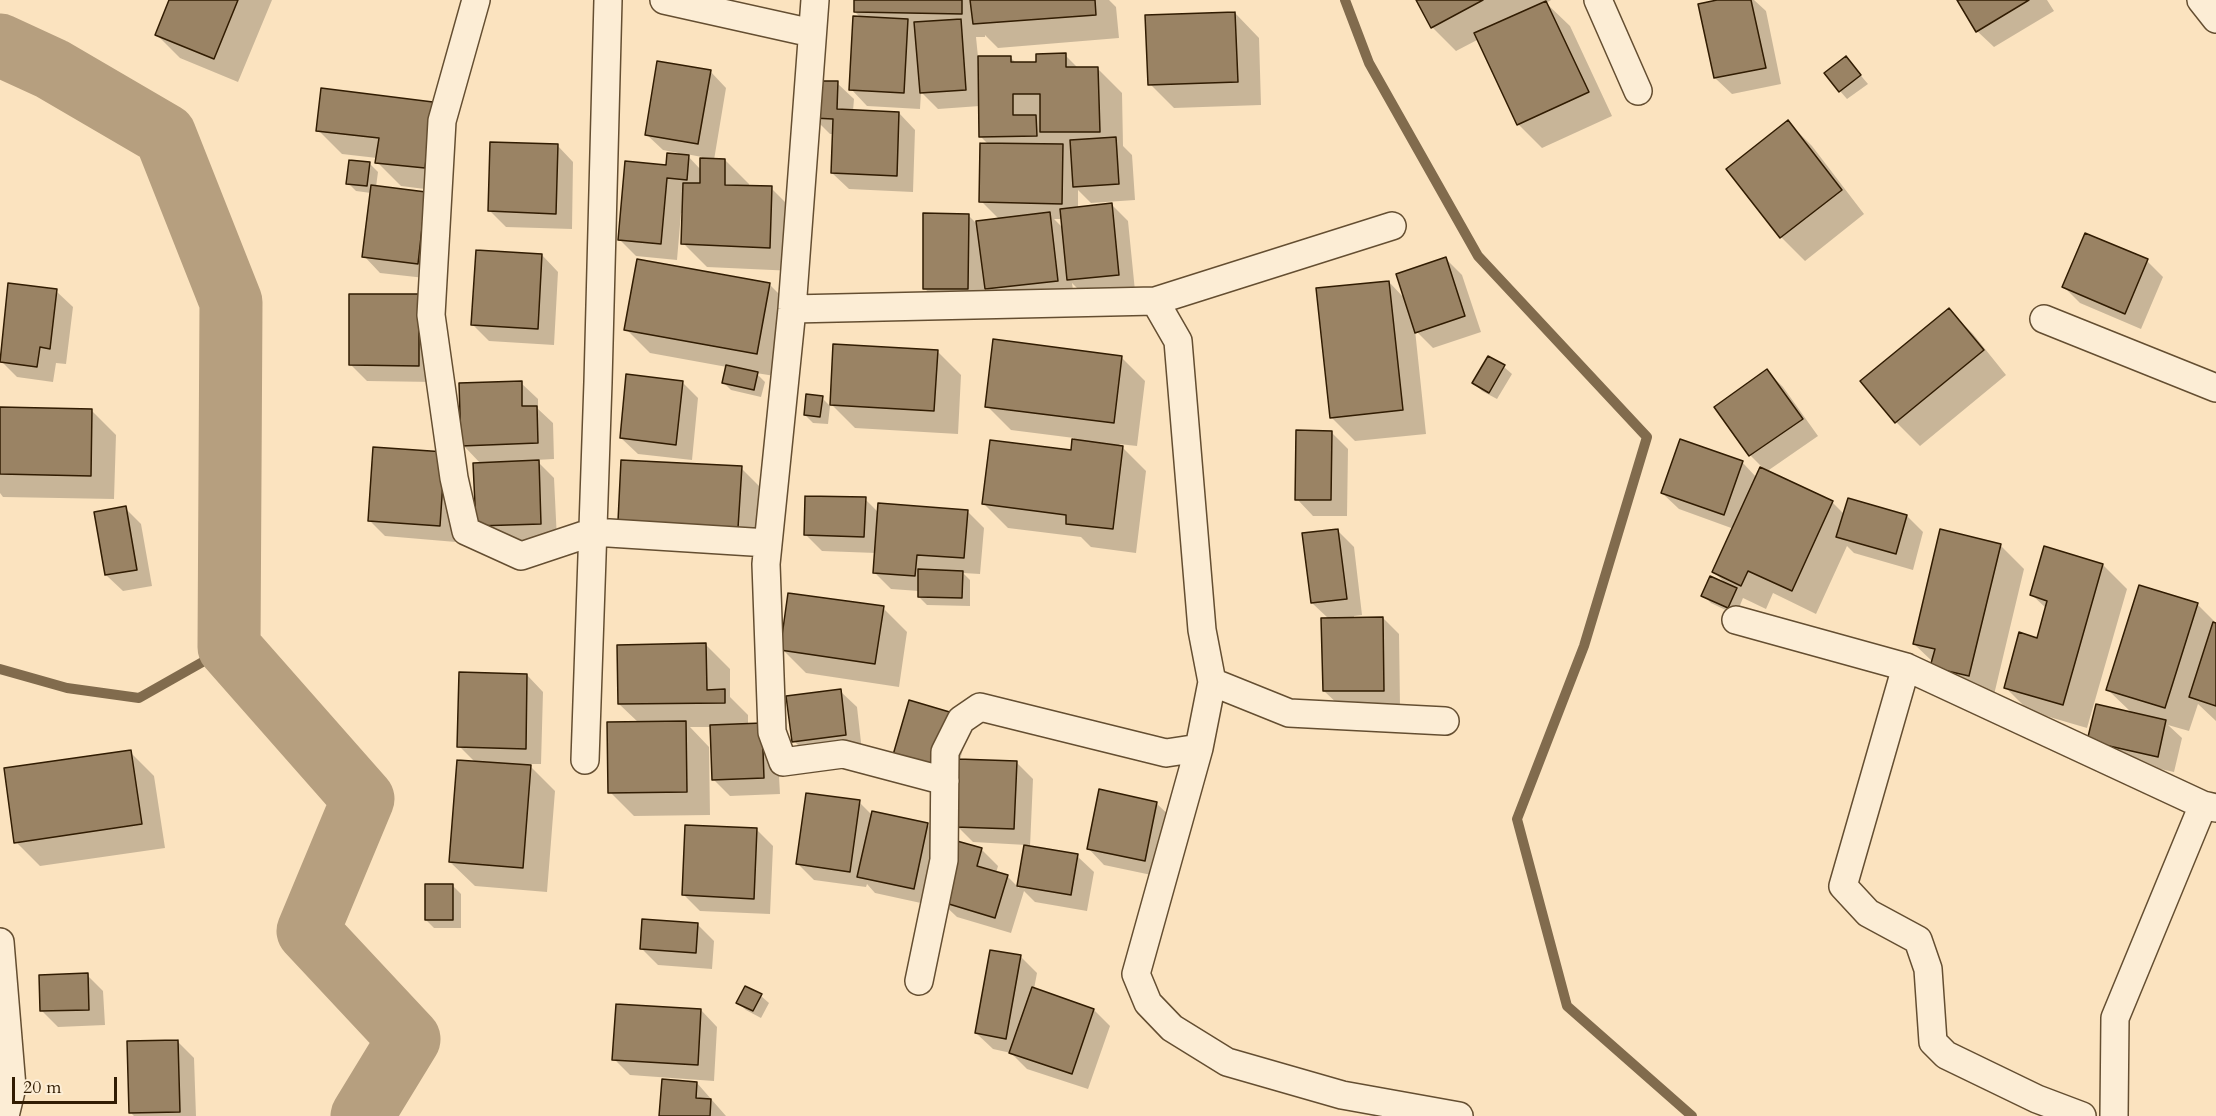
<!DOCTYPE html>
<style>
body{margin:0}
#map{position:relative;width:2216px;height:1116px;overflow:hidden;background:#fbe3bf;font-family:Cardo,serif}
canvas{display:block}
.scale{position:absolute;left:12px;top:1077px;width:105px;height:27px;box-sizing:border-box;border:3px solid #311c02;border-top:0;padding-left:8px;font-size:18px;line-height:21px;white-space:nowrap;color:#311c02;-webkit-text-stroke:4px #fcedd5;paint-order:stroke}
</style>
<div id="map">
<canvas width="2216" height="1116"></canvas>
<div class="scale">20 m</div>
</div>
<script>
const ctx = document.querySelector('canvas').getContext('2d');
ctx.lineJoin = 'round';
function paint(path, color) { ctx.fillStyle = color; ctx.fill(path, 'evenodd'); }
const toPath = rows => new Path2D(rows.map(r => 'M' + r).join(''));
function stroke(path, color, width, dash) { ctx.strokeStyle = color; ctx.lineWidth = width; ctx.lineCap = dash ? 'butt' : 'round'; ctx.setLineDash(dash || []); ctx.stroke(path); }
const shadow = toPath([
 [170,0,272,0,238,82,180,58,156,34],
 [855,0,1109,0,1116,7,1119,38,998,48,985,35,985,37,976,37,978,57,1010,57,1017,64,1037,63,1065,55,1079,69,1098,69,1122,93,1123,146,1132,155,1135,200,1091,203,1078,190,1078,208,1112,205,1128,221,1135,291,1085,296,1072,283,1074,297,1002,305,984,286,984,305,941,304,924,288,968,215,978,225,1000,220,981,201,988,144,980,136,980,106,938,109,921,92,920,109,867,106,851,89,861,18,855,12],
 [1054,219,1062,219,1063,228],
 [1418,0,1551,0,1546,3,1570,26,1612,116,1542,148,1518,124,1479,39,1456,51,1432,27],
 [1725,0,1754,0,1766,11,1781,84,1732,94,1715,78],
 [1959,0,2047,0,2054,11,1994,47,1977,31],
 [1235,13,1259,38,1261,105,1174,108,1150,84],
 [1846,58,1868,84,1847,99,1840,91],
 [710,71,726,88,714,160,725,160,749,184,749,187,771,188,795,212,794,271,707,267,683,243,684,213,681,213,677,260,636,256,619,239,668,166,677,156,678,153,663,150,646,134],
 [686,154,702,157,701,170],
 [837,83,854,99,853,111,899,113,915,130,913,192,849,189,832,173,834,134,830,134,814,118],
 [432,103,456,127,449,192,401,186,377,162,377,158,342,154,318,130],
 [1788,122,1812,146,1864,214,1805,261,1781,237],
 [557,145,573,162,572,229,506,227,490,211],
 [370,164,378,172,376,187,425,193,434,279,380,273,364,256,371,193,356,191,348,183],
 [542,255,558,272,554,345,489,341,473,325],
 [1446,259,1462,275,1481,332,1433,348,1415,330,1426,434,1355,441,1331,417,1389,282,1406,300],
 [2147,261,2163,277,2141,329,2080,303,2064,287],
 [769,284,793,308,781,377,756,373,765,382,761,397,731,390,723,382,727,367,650,353,626,329],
 [56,291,73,307,66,364,56,363,53,382,17,377,1,361],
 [418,296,435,382,367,381,351,365],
 [1949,310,1973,334,2006,375,1920,446,1896,422],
 [937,351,961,375,958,434,855,428,831,404],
 [1121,357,1145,381,1137,446,1119,444,1146,471,1136,553,1091,547,1081,537,1008,528,984,504,1073,452,1074,438,1011,430,987,406],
 [1504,367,1512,374,1497,399,1482,391,1474,383],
 [1767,371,1783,387,1818,436,1766,472,1832,502,1844,514,1907,516,1923,532,1913,570,1854,553,1847,546,1816,614,1773,593,1766,609,1743,598,1736,615,1711,603,1703,595,1728,586,1714,572,1734,529,1679,509,1662,493,1742,462,1757,478,1762,467,1750,455,1716,407],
 [682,382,698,398,692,460,638,454,621,438],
 [521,383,538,399,538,409,553,423,554,459,536,460,554,478,557,540,494,541,477,525,481,464,463,445],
 [822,398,830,406,828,424,813,423,805,415],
 [0,409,92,411,116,435,114,499,3,497,0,493],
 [1331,432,1348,449,1347,516,1313,516,1297,499],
 [741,468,765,492,762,551,619,520],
 [461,470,456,542,385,536,369,520],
 [865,499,879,513,967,511,984,528,980,574,963,573,970,580,970,606,927,605,919,597,919,591,891,589,875,573,876,553,822,551,806,535],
 [125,508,141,524,152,586,123,591,106,575],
 [1337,530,1354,547,1362,615,1354,616,1354,619,1383,618,1399,634,1400,706,1341,707,1324,691,1329,619,1312,603],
 [2000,545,2024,569,1993,699,1956,690,1933,662,1914,644],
 [2045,548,2103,565,2127,589,2087,728,2029,711,2005,687,2038,640,2047,609,2032,595],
 [2197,604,2216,623,2216,721,2198,704,2189,731,2168,725,2182,738,2174,772,2105,757,2089,740,2133,714,2108,690],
 [883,608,907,632,899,687,806,673,782,649],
 [706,645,730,669,730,697,748,715,748,725,777,741,780,794,730,796,714,780,711,727,690,727,709,747,710,815,634,816,610,792,639,723,619,704],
 [527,675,543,692,541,764,528,764,555,791,547,892,475,886,450,862,475,762,459,746],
 [840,691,857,707,862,751,810,757,794,741],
 [968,730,960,760,1017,763,1033,779,1030,847,1077,856,1094,872,1087,911,1035,902,1024,891,1011,933,957,917,940,901,981,849,998,866,996,873,1007,876,1019,888,1026,845,973,842,957,826,959,767,911,771],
 [130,752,154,776,165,848,40,866,16,842],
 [859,802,872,815,927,824,944,841,930,905,875,893,867,884,866,887,814,880,798,864],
 [1156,803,1173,819,1161,877,1104,865,1088,848],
 [757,830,773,846,770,914,700,911,683,894],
 [453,886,461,894,461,928,434,928,426,920],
 [697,924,714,941,712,969,658,965,642,949],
 [991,952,1021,957,1037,973,1034,989,1094,1010,1110,1026,1088,1089,1027,1069,1011,1053,993,1049,976,1033],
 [87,975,103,991,105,1025,58,1027,42,1011],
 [761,996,769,1003,761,1018,746,1010,738,1003],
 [701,1010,717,1027,714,1081,630,1075,614,1059],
 [178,1042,194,1058,196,1116,134,1116,131,1113],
 [697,1083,726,1116,660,1116]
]);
const stream = toPath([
 [1345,0,1369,63,1478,256,1647,437,1584,646,1517,819,1567,1006,1692,1116],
 [0,669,67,688,139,698,229,647]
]);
const river = toPath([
 [0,45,52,69,165,135,231,302,229,647,363,799,308,931,409,1039,362,1116]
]);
const building = toPath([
 [169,0,238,0,214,59,155,35,169,0],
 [854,0,962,0,962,14,854,12,854,0],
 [970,0,1095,0,1096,15,973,24,970,0],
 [1416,0,1483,0,1431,28,1416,0],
 [1717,0,1751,0,1766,68,1714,78,1698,4,1717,0],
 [1957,0,2029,0,1976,32,1957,0],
 [1546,1,1589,92,1517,125,1474,33,1546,1],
 [1235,12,1238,82,1148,85,1145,15,1235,12],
 [853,16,908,19,904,93,849,90,853,16],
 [961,19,966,90,920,93,914,22,961,19],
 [1066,53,1066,67,1098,67,1100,132,1040,132,1040,94,1013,94,1013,115,1036,115,1037,136,979,137,978,56,1011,56,1011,62,1036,62,1036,54,1066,53],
 [1846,56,1861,75,1839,92,1824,73,1846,56],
 [657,61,711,70,698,144,645,135,657,61],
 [814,81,838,81,837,109,899,112,897,176,831,173,833,119,813,118,814,81],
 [321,88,433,102,425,168,375,163,379,138,316,131,321,88],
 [1788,120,1842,190,1780,238,1726,169,1788,120],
 [1116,137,1119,184,1073,187,1070,140,1116,137],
 [490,142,558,144,556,214,488,211,490,142],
 [980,143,1063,144,1062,204,979,202,980,143],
 [667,153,689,155,687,180,667,178,661,244,618,240,625,161,666,165,667,153],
 [700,158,725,159,725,185,772,186,770,248,681,244,683,183,700,183,700,158],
 [349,160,370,162,367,186,346,184,349,160],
 [371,185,426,192,418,264,362,257,371,185],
 [1112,203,1119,275,1067,280,1060,209,1112,203],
 [1050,212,1058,281,985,289,976,221,1050,212],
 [923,213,969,214,968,289,923,289,923,213],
 [2085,233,2148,259,2125,314,2062,287,2085,233],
 [476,250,542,254,538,329,471,325,476,250],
 [1446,257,1465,316,1415,333,1396,274,1446,257],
 [637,259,770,283,757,354,624,330,637,259],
 [1389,281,1403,410,1330,418,1316,288,1389,281],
 [8,283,57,289,50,349,40,347,37,367,0,362,8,283],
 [349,294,419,294,419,366,349,365,349,294],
 [1949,308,1984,350,1895,423,1860,381,1949,308],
 [993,339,1122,356,1114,423,985,407,993,339],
 [833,344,938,350,934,411,830,405,833,344],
 [1488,356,1505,365,1489,393,1472,383,1488,356],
 [726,365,758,372,754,390,722,383,726,365],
 [1767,369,1803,419,1749,456,1714,407,1767,369],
 [626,374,683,381,676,445,620,438,626,374],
 [522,381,522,406,537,406,538,443,461,446,459,383,522,381],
 [806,394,823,396,820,417,804,415,806,394],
 [0,407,92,409,91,476,0,474,0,407],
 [1296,430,1332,431,1331,500,1295,500,1296,430],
 [1072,439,1123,446,1113,529,1066,524,1066,515,982,504,990,440,1071,450,1072,439],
 [1680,439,1743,461,1724,515,1661,493,1680,439],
 [373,447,445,452,440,526,368,521,373,447],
 [539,460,541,524,476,526,473,463,539,460],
 [621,460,742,466,738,528,618,521,621,460],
 [1760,467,1833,501,1792,591,1748,571,1741,586,1712,572,1760,467],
 [805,496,866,497,864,537,804,535,805,496],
 [1848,498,1907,515,1896,554,1836,537,1848,498],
 [878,503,968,510,964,558,917,555,915,576,873,573,878,503],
 [126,506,137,570,105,575,94,512,126,506],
 [1338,529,1347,599,1311,603,1302,533,1338,529],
 [1940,529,2001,544,1969,676,1930,667,1935,649,1913,644,1940,529],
 [2044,546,2103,564,2063,705,2004,688,2019,632,2037,638,2047,601,2030,595,2044,546],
 [918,569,963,571,962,598,918,597,918,569],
 [1710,576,1737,588,1728,608,1701,596,1710,576],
 [2139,585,2198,603,2165,708,2106,690,2139,585],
 [788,593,884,606,875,664,780,650,788,593],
 [1383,617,1384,691,1323,691,1321,618,1383,617],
 [2213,622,2216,623,2216,706,2189,697,2213,622],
 [706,643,707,690,725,689,725,703,618,704,617,645,706,643],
 [459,672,527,674,526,749,457,747,459,672],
 [841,689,846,735,792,742,786,696,841,689],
 [909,700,953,713,937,768,893,755,909,700],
 [2096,704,2166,720,2158,757,2087,741,2096,704],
 [686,721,687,792,608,793,607,722,686,721],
 [762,723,764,778,712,780,710,725,762,723],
 [131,750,142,824,14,843,4,768,131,750],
 [958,759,1017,761,1014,829,955,827,958,759],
 [457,760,531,765,523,868,449,862,457,760],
 [1099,789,1157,802,1145,861,1087,849,1099,789],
 [806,793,860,800,850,872,796,864,806,793],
 [872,811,928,823,914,889,857,877,872,811],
 [685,825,757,828,754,899,682,895,685,825],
 [957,841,982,848,977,866,1008,875,995,918,939,901,957,841],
 [1024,845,1078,854,1071,895,1017,886,1024,845],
 [425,884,453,884,453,920,425,920,425,884],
 [642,919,698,923,696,953,640,949,642,919],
 [990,950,1021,955,1006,1039,975,1033,990,950],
 [88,973,89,1010,40,1011,39,975,88,973],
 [745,986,762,994,753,1011,736,1003,745,986],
 [1032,987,1094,1009,1072,1074,1009,1053,1032,987],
 [616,1004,701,1009,698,1065,612,1060,616,1004],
 [178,1040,180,1112,129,1113,127,1041,178,1040],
 [662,1079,697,1082,696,1098,711,1099,710,1116,659,1116,662,1079]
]);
const minor = toPath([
 [476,0,442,121,431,315,454,478,466,531,521,556,593,532,768,543],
 [664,0,812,33],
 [815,0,792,309,766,564,772,732,783,762,843,754,945,781],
 [1598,0,1638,91],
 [2201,0,2216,19],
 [1155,301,1178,341,1202,630,1212,682,1199,748,1136,974,1148,1003,1172,1028,1227,1062,1342,1095,1459,1116],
 [792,309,1155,301,1392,226],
 [2044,319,2216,388],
 [1736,620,1906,667,2203,805,2216,808],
 [1906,667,1843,886,1868,913,1918,940,1928,969,1933,1042,1946,1055,2037,1099,2082,1116],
 [1212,682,1289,713,1445,721],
 [585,760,598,382,608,0],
 [0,942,12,1087,5,1116],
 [919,981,944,860,945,752,961,720,980,707,1166,753,1199,748],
 [2114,1116,2115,1018,2203,805]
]);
paint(shadow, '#0003');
stroke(stream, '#816b4d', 10);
stroke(river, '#b69f7f', 63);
paint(building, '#9a8364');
stroke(building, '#311c02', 1.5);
stroke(minor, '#644e31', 30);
stroke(minor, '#fcedd5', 27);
</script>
